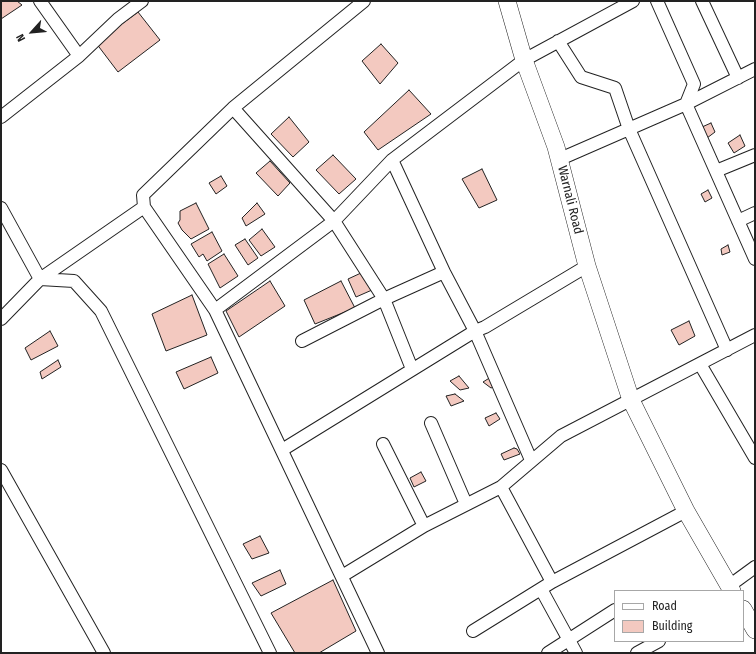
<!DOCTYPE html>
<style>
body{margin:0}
#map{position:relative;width:756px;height:654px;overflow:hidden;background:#fff;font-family:"Fira Sans Condensed",sans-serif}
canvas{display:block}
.frame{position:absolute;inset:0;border:2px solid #222;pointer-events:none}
.legend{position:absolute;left:614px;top:590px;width:130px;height:52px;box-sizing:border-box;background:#fff;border:1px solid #a7a7a7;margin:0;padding:5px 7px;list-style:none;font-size:12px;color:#222}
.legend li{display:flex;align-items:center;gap:8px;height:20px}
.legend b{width:20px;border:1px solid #a7a7a7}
.north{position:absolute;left:12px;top:12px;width:40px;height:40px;-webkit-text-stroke:3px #fff;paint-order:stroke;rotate:243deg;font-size:11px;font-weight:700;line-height:16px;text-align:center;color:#222}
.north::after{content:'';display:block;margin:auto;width:14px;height:18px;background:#222;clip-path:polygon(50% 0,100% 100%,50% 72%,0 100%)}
</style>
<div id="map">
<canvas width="756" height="654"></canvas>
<div class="frame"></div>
<ul class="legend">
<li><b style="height:5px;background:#fff"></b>Road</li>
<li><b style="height:11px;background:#f3c9c0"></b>Building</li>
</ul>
<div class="north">N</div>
</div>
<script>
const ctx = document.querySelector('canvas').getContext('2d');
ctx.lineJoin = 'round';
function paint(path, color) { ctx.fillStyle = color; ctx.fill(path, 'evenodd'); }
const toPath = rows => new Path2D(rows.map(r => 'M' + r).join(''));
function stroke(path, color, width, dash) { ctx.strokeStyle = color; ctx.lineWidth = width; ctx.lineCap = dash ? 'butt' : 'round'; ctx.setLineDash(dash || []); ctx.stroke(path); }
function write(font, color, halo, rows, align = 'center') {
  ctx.font = font + ' "Fira Sans Condensed",sans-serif'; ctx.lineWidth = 3; ctx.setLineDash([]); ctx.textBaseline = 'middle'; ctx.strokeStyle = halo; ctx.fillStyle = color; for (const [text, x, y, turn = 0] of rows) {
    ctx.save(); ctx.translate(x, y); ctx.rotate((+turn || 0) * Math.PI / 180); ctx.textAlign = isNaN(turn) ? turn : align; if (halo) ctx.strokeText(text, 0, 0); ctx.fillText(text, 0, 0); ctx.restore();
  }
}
const building = toPath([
 [1,1,17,1,22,5,1,19,1,1],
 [138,12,160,40,118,72,96,43,138,12],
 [381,44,398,63,380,84,362,61,381,44],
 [409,90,431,114,378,150,364,132,409,90],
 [289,117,309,142,293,157,271,134,289,117],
 [711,123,715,132,707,138,702,127,711,123],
 [740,135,745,146,734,153,728,143,740,135],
 [333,155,356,179,339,194,316,170,333,155],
 [270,161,290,183,278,196,256,173,270,161],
 [482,169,497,200,479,208,462,179,482,169],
 [221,176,227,186,216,194,209,183,221,176],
 [708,190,712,198,705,202,701,194,708,190],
 [196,203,209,229,191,239,182,230,178,223,180,220,180,211,196,203],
 [257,203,265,214,246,226,242,218,257,203],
 [262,229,275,247,261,256,249,240,262,229],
 [212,232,222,251,207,261,203,254,199,257,191,244,212,232],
 [245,239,258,258,248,265,235,245,245,239],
 [728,245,730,252,722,255,721,249,728,245],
 [224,254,238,276,220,288,208,264,224,254],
 [361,273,372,290,356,297,348,279,361,273],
 [270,281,285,306,239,337,226,311,270,281],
 [341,281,355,308,315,324,304,300,341,281],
 [192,295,207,335,166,351,152,314,192,295],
 [689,321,695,336,679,345,671,330,689,321],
 [50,331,58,346,31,360,25,348,50,331],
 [211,357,218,373,184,389,176,372,211,357],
 [58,360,61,367,42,379,40,372,58,360],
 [459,376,469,388,460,390,450,381,459,376],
 [491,377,496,386,491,388,483,382,491,377],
 [455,394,464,401,451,406,446,396,455,394],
 [496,413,500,419,489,426,485,418,496,413],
 [514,448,517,449,520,454,504,460,501,454,514,448],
 [421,472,426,481,414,487,410,478,421,472],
 [260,536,269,553,252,559,243,544,260,536],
 [280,570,286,584,261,596,252,583,280,570],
 [333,580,356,631,319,653,295,653,271,613,333,580]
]);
const minor = toPath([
 [40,1,79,56],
 [657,1,694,84,686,104,755,259],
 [702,1,738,78],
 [558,41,581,77,615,88,629,129,727,350],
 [233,108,334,221,384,299,444,272],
 [1,117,79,56,118,19,142,1],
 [560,159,686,104,755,69],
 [392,160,444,272,475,331,485,327,587,266],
 [716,171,755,155],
 [144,207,215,310,378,653],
 [1,208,40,279,74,281,101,311,270,653],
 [738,221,755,213],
 [215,310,334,221,392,160,524,60,633,1],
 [1,319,40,279,144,207,143,195,233,108,364,1],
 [302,341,384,299,412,369],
 [700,364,755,458],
 [431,423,466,504],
 [383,444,424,526],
 [282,450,475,331,531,460],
 [1,470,104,653],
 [501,487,561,436,755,335],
 [342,576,424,526,501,487,552,582,473,631],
 [552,582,686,511],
 [729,586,755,567],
 [541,589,576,653],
 [548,653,615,610],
 [637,653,659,641]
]);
const secondary = toPath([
 [507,1,524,60,556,147,587,266,631,400,686,511,732,591],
 [743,609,755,630]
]);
const streetNames = [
 ["Warnali Road",570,200,76]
];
paint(building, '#f3c9c0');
stroke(building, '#222', 1);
stroke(minor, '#222', 14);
stroke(secondary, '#222', 18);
stroke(minor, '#fff', 12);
stroke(secondary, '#fff', 17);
write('13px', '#222', '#fff', streetNames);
</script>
